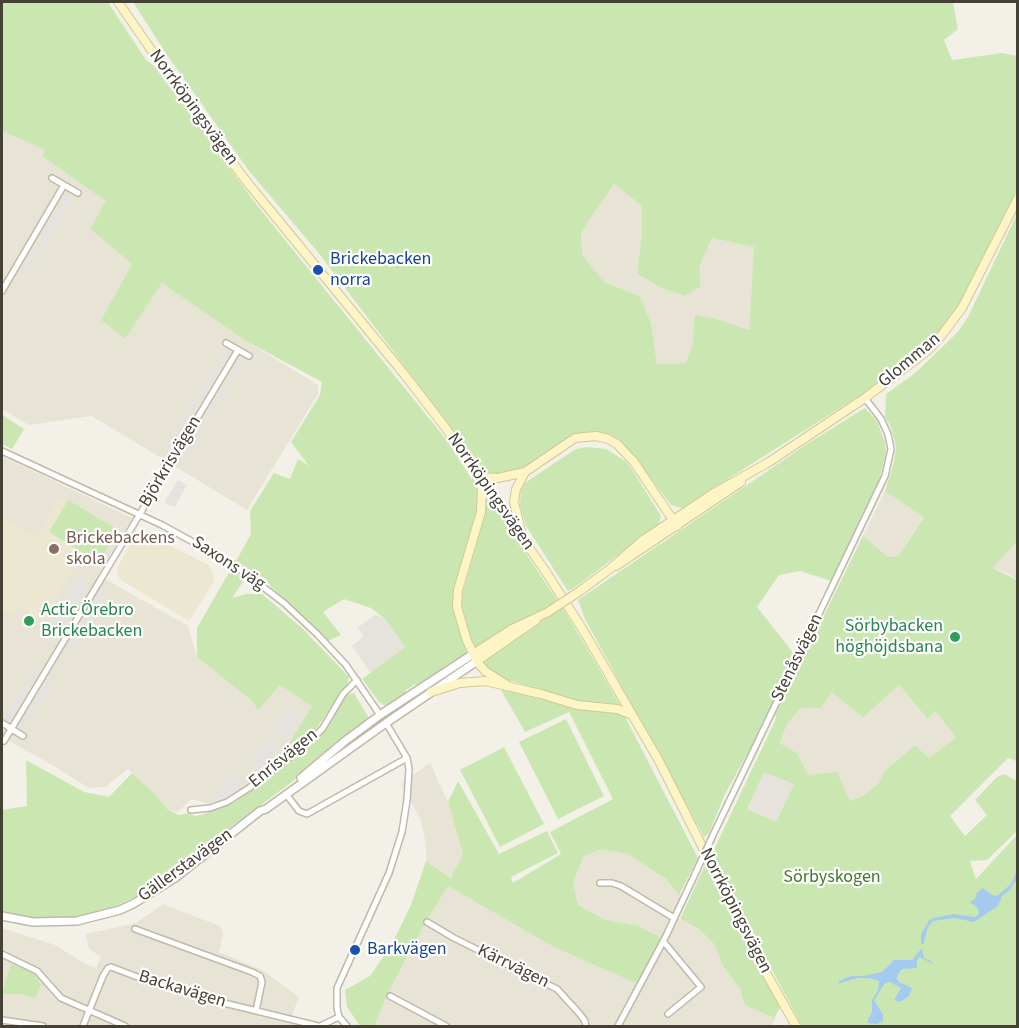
<!DOCTYPE html>
<meta charset="utf-8">
<style>
body{margin:0}
#map{position:relative;width:1019px;height:1028px;overflow:hidden;background:#f3f1e7;font-family:"Source Sans 3",sans-serif}
canvas{display:block}
.frame{position:absolute;inset:0;border:3px solid #464136;pointer-events:none}
</style>
<div id="map">
<canvas width="1019" height="1028"></canvas>
<div class="frame"></div>
</div>
<script>
const ctx = document.querySelector('canvas').getContext('2d');
ctx.lineJoin = 'round';
function paint(path, color) { ctx.fillStyle = color; ctx.fill(path, 'evenodd'); }
const toPath = rows => new Path2D(rows.map(r => 'M' + r).join(''));
function stroke(path, color, width, dash) { ctx.strokeStyle = color; ctx.lineWidth = width; ctx.lineCap = dash ? 'butt' : 'round'; ctx.setLineDash(dash || []); ctx.stroke(path); }
function write(font, color, halo, rows, align = 'center') {
  ctx.font = font + ' "Source Sans 3",sans-serif'; ctx.lineWidth = 4.5; ctx.setLineDash([]); ctx.textBaseline = 'middle'; ctx.strokeStyle = halo; ctx.fillStyle = color; for (const [text, x, y, turn = 0] of rows) {
    ctx.save(); ctx.translate(x, y); ctx.rotate((+turn || 0) * Math.PI / 180); ctx.textAlign = isNaN(turn) ? turn : align; if (halo) ctx.strokeText(text, 0, 0); ctx.fillText(text, 0, 0); ctx.restore();
  }
}
const residential = toPath([
 [2,131,45,150,42,156,107,201,90,229,132,264,101,320,125,339,162,283,246,341,318,385,318,394,247,510,92,416,29,425,2,409],
 [614,184,642,206,642,233,637,274,662,288,685,296,701,286,699,267,712,238,754,247,749,331,716,319,693,343,686,363,657,364,651,323,640,296,604,282,582,254,581,232],
 [2,456,132,518,98,575,188,626,197,657,252,701,258,710,280,684,312,706,284,755,235,795,208,804,191,799,178,812,168,810,153,792,128,769,105,787,89,788,49,763,2,737],
 [885,491,924,516,899,556,888,557,863,536],
 [1017,541,1017,580,1009,574,993,568],
 [899,685,926,719,935,711,956,737,929,758,915,745,885,771,878,784,864,795,850,801,808,775,797,753,780,743,787,724,801,708,821,708,832,691],
 [430,763,448,802,463,854,452,878,426,861,426,845,421,820,401,784],
 [601,848,628,854,666,879,679,895,687,894,677,918,699,929,714,944,723,966,740,989,745,1005,774,1018,778,1015,771,1026,374,1026,388,993,425,923,448,886,552,946,638,926,606,920,578,905,573,882,584,856],
 [163,904,220,926,223,934,219,952,262,970,299,997,289,1023,299,1026,2,1026,2,928,55,945,84,963,96,968,101,957,89,949,86,934,136,923]
]);
const industrial = toPath([
 [375,615,385,619,405,647,371,673,352,646,364,636,357,628],
 [764,771,794,784,776,822,747,809]
]);
const education = toPath([
 [60,497,118,530,98,562,78,562,43,622,18,607,13,616,2,609,2,516,36,537],
 [142,534,155,537,210,566,215,580,189,621,119,579,117,568,133,539]
]);
const green = toPath([
 [2,2,108,2,146,60,154,66,256,204,449,443,474,483,478,493,478,511,453,598,453,608,466,648,466,653,461,659,418,687,415,684,405,691,407,694,392,705,384,705,379,702,362,679,405,647,385,619,371,608,344,599,323,612,341,635,328,641,271,587,266,579,236,561,251,534,250,511,274,473,290,479,298,459,309,466,291,442,320,395,322,382,246,341,162,283,125,339,101,320,132,264,90,229,106,201,42,156,45,150,2,131],
 [133,2,953,2,958,29,944,40,952,60,1002,53,1017,56,1017,190,980,269,955,313,939,333,914,358,862,394,682,508,671,505,630,451,602,433,587,432,570,436,527,466,506,475,489,475,477,462,317,251,249,171,165,52],
 [614,184,642,206,642,233,637,274,662,288,685,296,701,286,699,267,712,238,754,247,749,330,716,319,695,315,693,343,686,363,657,364,651,323,640,296,604,282,582,254,581,232],
 [1017,214,1017,541,993,568,1017,580,1017,760,1016,761,1008,758,950,816,965,836,987,815,975,800,997,777,1004,774,1017,781,1017,831,987,860,970,861,976,879,1017,835,1017,1026,802,1026,711,856,776,719,775,715,863,536,888,557,899,556,924,517,885,491,894,462,896,447,891,427,885,417,886,394,914,374,957,333,968,317],
 [899,685,927,719,935,711,956,737,929,758,915,745,885,771,878,784,864,795,850,801,837,772,808,775,797,753,780,743,787,724,801,708,821,708,832,692,863,717],
 [764,772,794,784,776,822,747,809],
 [865,408,877,421,885,442,886,452,880,478,831,581,800,571,779,575,757,607,795,655,754,742,725,794,709,833,704,837,585,619,578,600,810,442],
 [2,415,24,429,12,449,2,444],
 [587,447,606,449,625,461,631,468,661,516,659,524,574,588,568,591,526,526,520,505,521,491,525,483,550,466,576,449],
 [487,495,557,600,544,610,505,630,476,650,473,646,461,607,461,599,484,518],
 [68,500,118,530,98,562,49,532],
 [231,569,245,579,232,598,247,594,262,594,303,629,349,677,347,685,339,694,313,734,291,750,288,746,312,706,280,685,258,710,252,701,197,657,197,628],
 [562,607,588,650,620,705,577,702,505,679,492,673,484,665,482,661],
 [497,683,586,709,622,711,698,858,679,895,666,879,628,854,601,849,584,856,573,882,578,905,606,920,638,926,662,938,638,984,552,946,448,886,425,923,388,993,374,1026,360,1026,347,1007,345,990,370,976,392,944,411,905,426,861,451,878,463,854,448,802,458,781,499,854,547,831,558,853,511,877,513,883,561,854,550,832,613,799,569,712,525,732],
 [354,693,369,718,365,723,288,785,137,896,110,909,84,916,59,920,31,919,2,914,2,807,2,810,27,806,26,760,84,792,109,797,132,773,153,792,168,810,179,815,188,813,195,816,201,815,235,802,314,743,326,729,346,695],
 [566,719,604,796,558,819,519,742],
 [504,747,544,824,500,847,460,770],
 [705,865,780,1008,774,1018,745,1005,740,989,723,966,714,944,699,929,680,919],
 [11,964,32,972,41,985,35,998,21,994,2,994]
]);
const parking = toPath([
 [67,193,73,196,26,275,21,271],
 [225,349,229,351,171,448,167,445],
 [238,362,242,364,187,458,183,456],
 [178,480,187,485,175,507,164,503],
 [78,576,88,582,54,642,43,636],
 [102,590,107,593,72,651,67,648],
 [36,666,41,669,8,723,3,720],
 [50,676,55,678,24,729,20,726],
 [287,706,302,714,287,737,274,729],
 [267,738,278,747,262,773,250,767],
 [231,771,244,777,233,796,220,800,214,798]
]);
const water = toPath([
 [1017,870,1017,883,1014,882,1010,890,1002,896,998,906,974,922,955,918,933,921,928,927,924,943,921,945,921,934,930,919,953,914,975,917,979,914,978,908,970,902,975,899,977,892,983,888,992,895,997,896,1011,884],
 [921,949,922,949,924,958,931,961,933,964,920,957,917,960,917,968,902,969,898,974,897,979,899,982,912,988,909,996,900,1002,894,1000,901,988,890,982,885,983,874,1000,883,1015,883,1021,877,1024,868,1023,868,1020,872,1012,872,1000,878,990,879,981,869,978,857,978,838,984,839,981,851,976,864,976,882,972,894,960,912,960]
]);
const minor = toPath([
 [52,178,78,193],
 [2,291,64,185],
 [226,343,249,356],
 [2,451,162,525,233,564,284,603,317,634,346,665,380,715],
 [2,723,23,736],
 [4,741,238,350],
 [286,794,299,811,307,814,407,758],
 [191,810,210,808,227,802,249,788,291,756,313,738,323,728,343,694,357,680],
 [713,835,885,476,891,449,888,434,881,419,865,398],
 [600,883,612,883,621,886,674,918],
 [427,922,454,938,557,989,579,1013,585,1021,586,1026],
 [135,929,252,972,260,976,262,982,256,1011],
 [663,941,701,987,668,1014],
 [2,954,37,971,61,998,125,1026],
 [390,996,446,1026],
 [2,1020,43,1026],
 [83,1026,103,976,108,968,111,967,156,984,224,1003,318,1026],
 [320,1026,339,1017],
 [347,1026,339,1017,337,1008,337,988,389,873,402,832,407,800,409,769,407,758,386,723],
 [618,1026,665,938,696,872]
]);
const tertiary = toPath([
 [301,778,345,741,380,715,473,654],
 [2,916,33,922,77,921,120,910,133,904,175,878,260,811,266,809,386,723,477,661]
]);
const secondary = toPath([
 [118,2,195,113,247,182,404,374,445,427,546,572,583,630,659,761,765,971,796,1026],
 [480,477,498,478,525,472,575,438,596,436,608,439,617,444,634,462,677,526],
 [477,479,482,489,481,512,458,590,457,607,467,641,479,664,485,671,507,685],
 [521,531,514,502,516,489,525,472],
 [616,566,741,482],
 [580,591,611,568,643,540,714,493,769,462,865,398,927,351,941,336,962,308,1018,198],
 [473,654,512,629,548,612],
 [477,661,536,620],
 [431,692,460,683,485,681,541,694,577,705,617,709,630,714]
]);
const minorBridge = toPath([
 [696,872,713,835]
]);
const secondaryBridge = toPath([
 [548,612,580,591]
]);
const markers = [
 [318,270,6,"#1a4fb4"],
 [54,549,6,"#8d6e63"],
 [29,621,6,"#2e9e5b"],
 [955,637,6,"#2e9e5b"],
 [355,950,6,"#1a4fb4"]
];
const streetNames = [
 ["Norrköpingsvägen",193,108,54],
 ["Glomman",910,361,-40],
 ["Björkrisvägen",171,462,-59],
 ["Norrköpingsvägen",490,492,55],
 ["Saxons väg",228,564,33],
 ["Stenåsvägen",798,658,-64],
 ["Enrisvägen",284,759,-39],
 ["Gällerstavägen",186,866,-36],
 ["Norrköpingsvägen",735,911,63],
 ["Kärrvägen",513,967,26],
 ["Backavägen",182,990,17]
];
const transitNames = [
 ["Brickebacken",330,260],
 ["norra",330,281],
 ["Barkvägen",367,950]
];
const educationNames = [
 ["Brickebackens",66,539],
 ["skola",66,560]
];
const leisureNames = [
 ["Actic Örebro",41,611],
 ["Brickebacken",41,632],
 ["Sörbybacken",943,627,"right"],
 ["höghöjdsbana",943,648,"right"]
];
const parkNames = [
 ["Sörbyskogen",832,878]
];
paint(residential, '#e7e3d5');
paint(industrial, '#e6e2dc');
paint(education, '#ece7d1');
paint(green, '#cae7b1');
paint(parking, '#e5e3df');
paint(water, '#a4cbef');
stroke(minor, '#bfb9aa', 8);
stroke(tertiary, '#bfb9aa', 10);
stroke(secondary, '#d3c798', 10);
stroke(minor, '#fff', 5);
stroke(tertiary, '#fff', 7);
stroke(secondary, '#fef5c7', 8);
stroke(minorBridge, '#bfb9aa', 8, []);
stroke(secondaryBridge, '#d3c798', 10, []);
stroke(minorBridge, '#fff', 5);
stroke(secondaryBridge, '#fef5c7', 8);
for (const [x, y, r, color] of markers) { const dot = new Path2D(); dot.arc(x, y, r, 0, 2 * Math.PI); ctx.fillStyle = color; ctx.fill(dot); stroke(dot, '#fff', 2); }
write('18px', '#464136', '#fff', streetNames);
write('18px', '#164399', '#fff', transitNames, 'left');
write('18px', '#785e54', '#fff', educationNames, 'left');
write('18px', '#27864d', '#fff', leisureNames, 'left');
write('18px', '#41782a', '#fff', parkNames);
</script>
